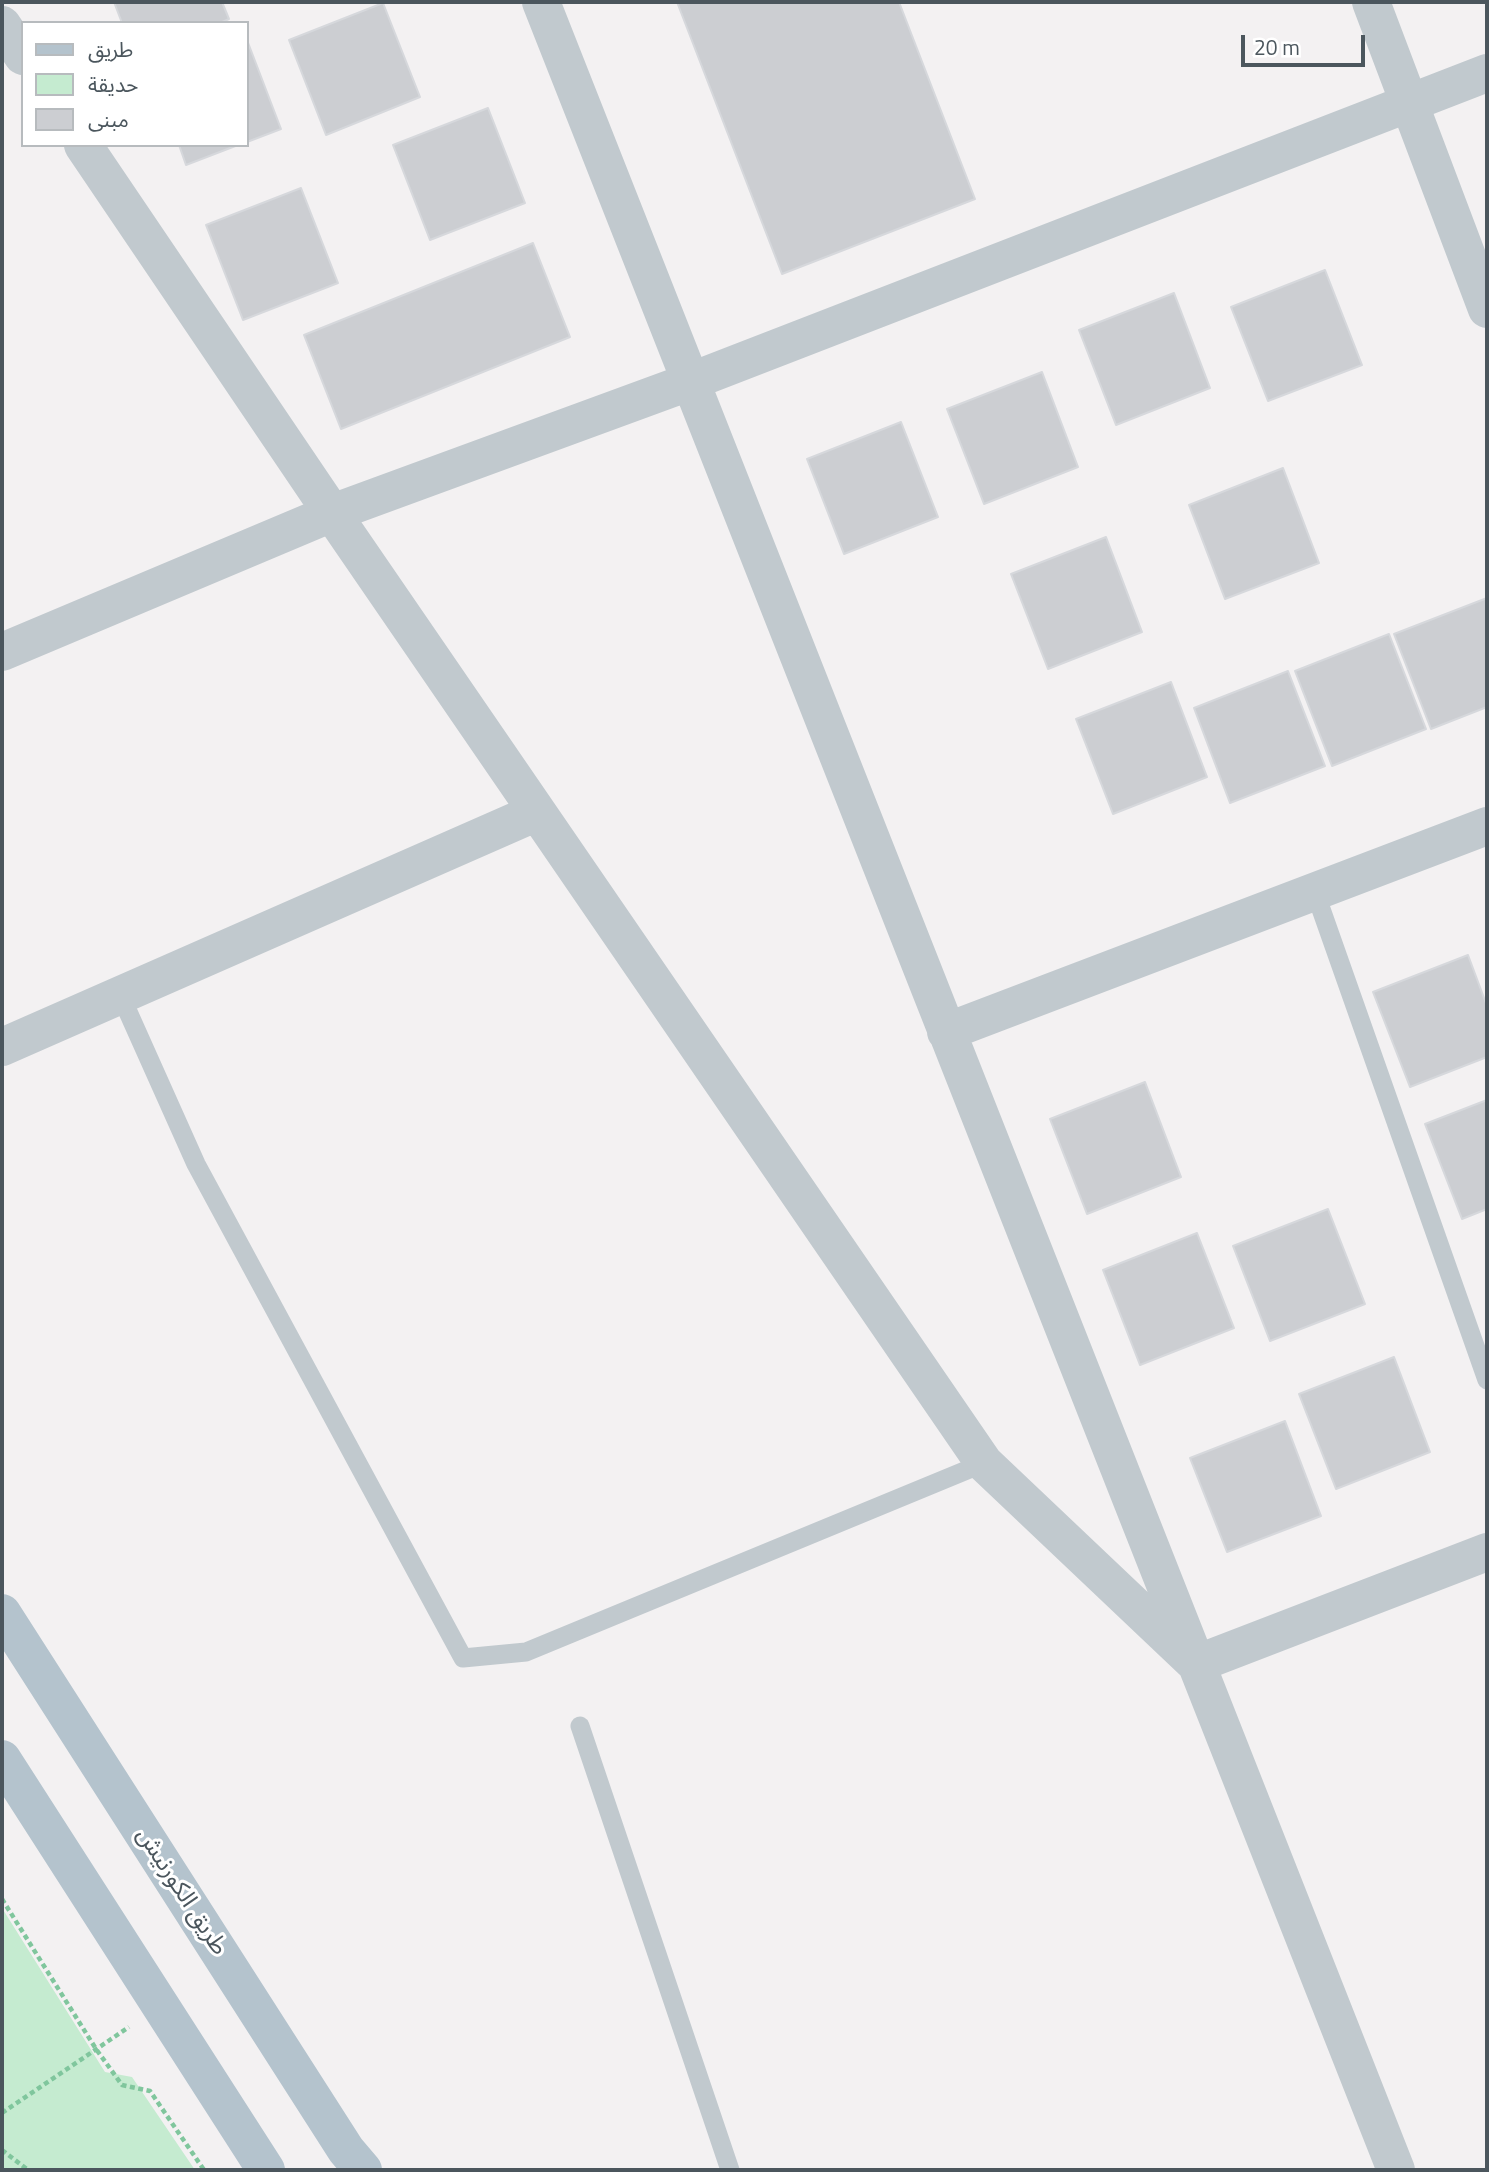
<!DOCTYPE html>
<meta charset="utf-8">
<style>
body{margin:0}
#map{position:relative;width:1489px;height:2172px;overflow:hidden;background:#f3f1f2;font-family:"Titillium Web","Noto Sans Arabic",sans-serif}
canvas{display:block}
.frame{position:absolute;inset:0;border:4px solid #4b565d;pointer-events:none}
.legend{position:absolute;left:21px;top:21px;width:228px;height:126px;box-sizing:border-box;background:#fff;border:2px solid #b7bbbe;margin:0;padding:9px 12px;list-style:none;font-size:21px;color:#4b565d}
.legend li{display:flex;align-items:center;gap:14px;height:35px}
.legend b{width:35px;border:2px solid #b7bbbe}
.scale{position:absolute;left:1241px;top:35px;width:124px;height:32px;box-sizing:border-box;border:4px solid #4b565d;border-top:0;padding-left:9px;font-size:21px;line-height:24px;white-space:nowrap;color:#4b565d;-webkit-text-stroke:5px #fff;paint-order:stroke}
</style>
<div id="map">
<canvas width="1489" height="2172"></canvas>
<div class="frame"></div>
<ul class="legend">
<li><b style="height:9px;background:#b4c3cd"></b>طريق</li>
<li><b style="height:19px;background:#c5ebd0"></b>حديقة</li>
<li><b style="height:19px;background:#ccced2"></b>مبنى</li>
</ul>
<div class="scale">20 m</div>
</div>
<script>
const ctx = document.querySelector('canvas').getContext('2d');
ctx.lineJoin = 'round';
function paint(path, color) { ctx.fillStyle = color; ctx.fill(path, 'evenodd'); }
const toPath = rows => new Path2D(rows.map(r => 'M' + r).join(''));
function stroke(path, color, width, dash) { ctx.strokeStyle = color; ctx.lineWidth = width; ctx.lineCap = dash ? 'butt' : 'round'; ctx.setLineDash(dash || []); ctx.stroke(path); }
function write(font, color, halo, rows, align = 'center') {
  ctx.font = font + ' "Titillium Web","Noto Sans Arabic",sans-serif'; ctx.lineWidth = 6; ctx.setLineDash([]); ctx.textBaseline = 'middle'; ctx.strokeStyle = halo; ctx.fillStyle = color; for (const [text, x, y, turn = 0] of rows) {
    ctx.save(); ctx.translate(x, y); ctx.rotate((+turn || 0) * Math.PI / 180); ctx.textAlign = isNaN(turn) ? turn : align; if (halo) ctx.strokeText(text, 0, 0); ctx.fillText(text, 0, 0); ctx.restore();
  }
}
const green = toPath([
 [2,1908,105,2072,132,2077,195,2170,2,2170]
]);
const building = toPath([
 [114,2,222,2,229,19,220,23,122,23,114,2],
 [677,2,899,2,975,199,782,274,677,2],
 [383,3,420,97,326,135,289,40,383,3],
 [247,40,281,129,247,142,247,40],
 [488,108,525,203,430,240,393,145,488,108],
 [179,145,238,145,186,165,179,145],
 [301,188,338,283,243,320,206,225,301,188],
 [533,243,570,337,341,429,304,335,533,243],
 [1325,270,1362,365,1268,401,1231,307,1325,270],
 [1174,293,1210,388,1116,425,1079,330,1174,293],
 [1042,372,1078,467,984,504,947,409,1042,372],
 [901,422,938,517,844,554,807,459,901,422],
 [1283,468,1319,563,1225,599,1189,505,1283,468],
 [1106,537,1142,632,1048,669,1011,574,1106,537],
 [1487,598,1487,707,1431,729,1394,634,1487,598],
 [1389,634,1426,729,1332,766,1295,671,1389,634],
 [1288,671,1325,766,1230,803,1194,708,1288,671],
 [1171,682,1207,777,1113,814,1076,719,1171,682],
 [1468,955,1487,1006,1487,1057,1410,1087,1373,992,1468,955],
 [1145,1082,1181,1177,1087,1214,1050,1119,1145,1082],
 [1487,1100,1487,1209,1462,1219,1425,1124,1487,1100],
 [1328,1209,1365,1304,1270,1341,1233,1246,1328,1209],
 [1197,1233,1234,1328,1140,1365,1103,1270,1197,1233],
 [1394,1357,1430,1452,1336,1489,1299,1394,1394,1357],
 [1285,1421,1321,1516,1227,1552,1190,1458,1285,1421]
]);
const path = toPath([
 [2,1899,96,2049,122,2085,150,2091,204,2170],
 [2,2113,129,2027],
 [2,2150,28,2170]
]);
const lane = toPath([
 [1315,892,1487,1380],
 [120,994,196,1164,463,1658,526,1652,984,1463],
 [580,1726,730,2170]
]);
const street = toPath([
 [541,2,1396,2170],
 [1371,2,1487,309],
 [2,25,23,56],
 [83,145,332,513,984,1463,1196,1664,1487,1552],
 [2,652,332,513,689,382,1487,73],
 [946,1032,1487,826],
 [2,1047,537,812]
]);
const primary = toPath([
 [2,1613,346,2150,363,2170],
 [2,1759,266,2170]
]);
const streetNames = [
 ["طريق الكورنيش",181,1892,57]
];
paint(green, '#c5ebd0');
paint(building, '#ccced2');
stroke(building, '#d6d8dc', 2);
stroke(path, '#80c69d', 4.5, [5, 3.5]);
stroke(lane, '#c1c9ce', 19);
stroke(street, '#c1c9ce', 38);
stroke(primary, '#b4c3cd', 38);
write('24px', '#4b565d', '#fff', streetNames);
</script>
